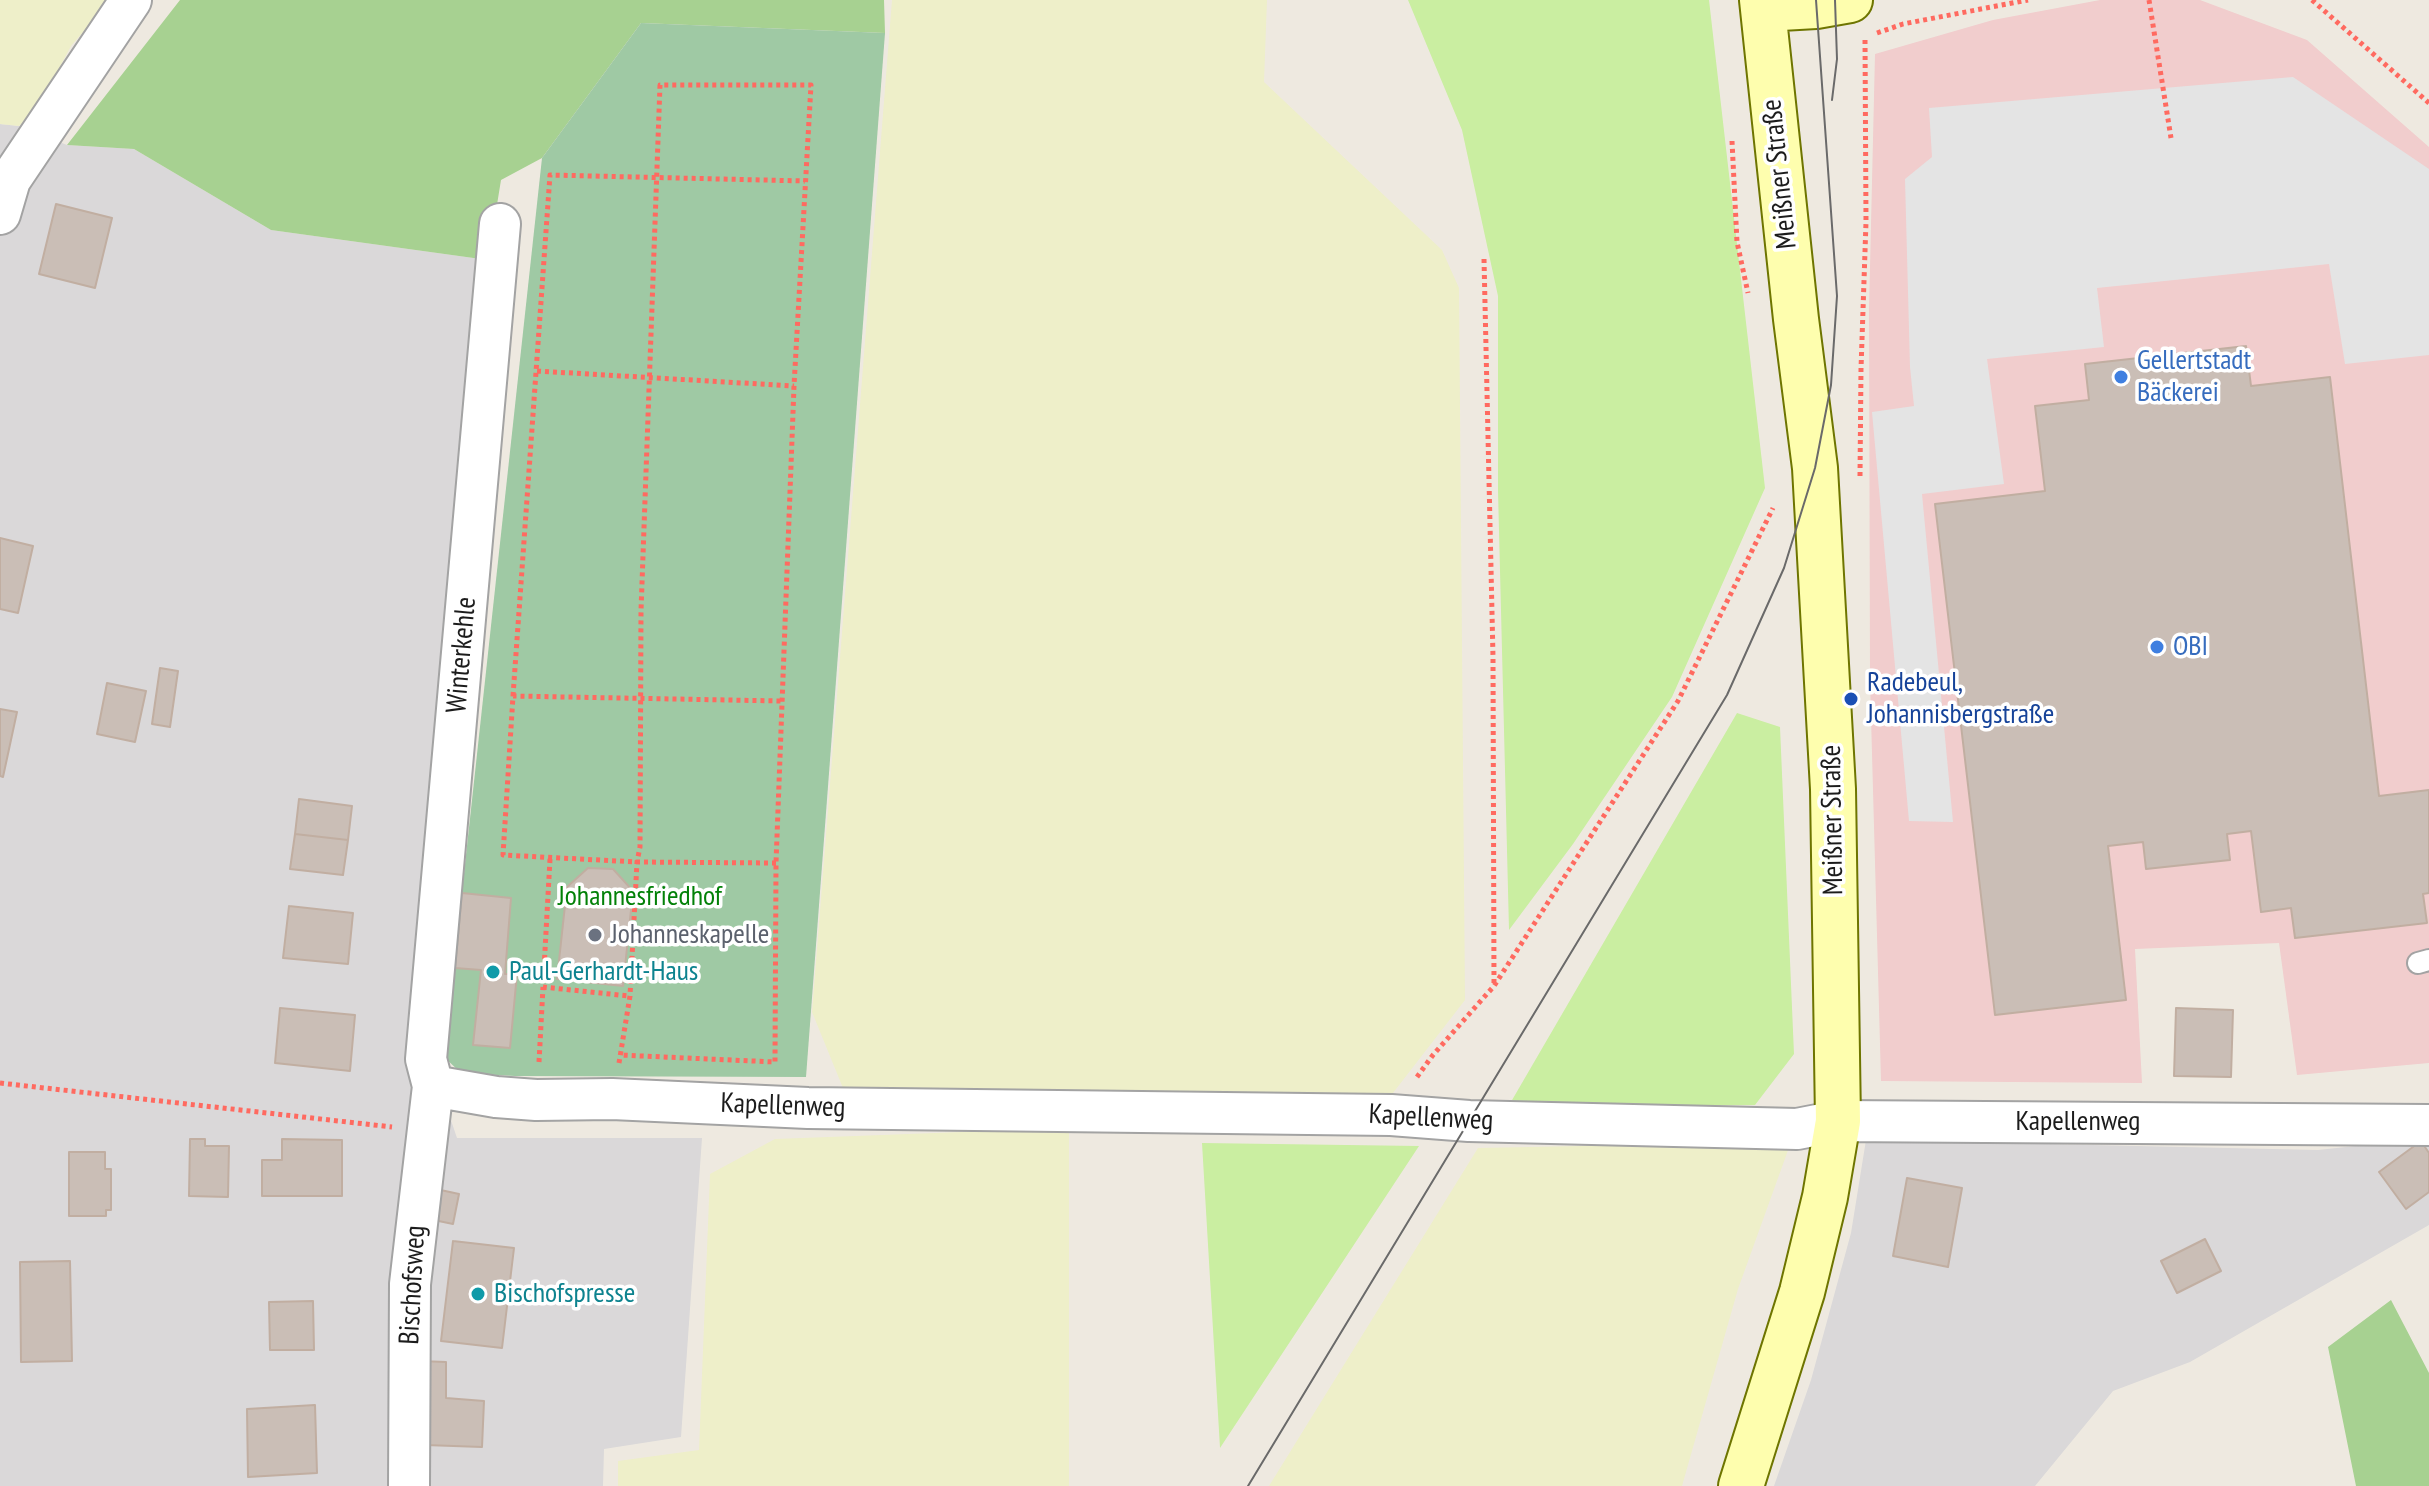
<!DOCTYPE html>
<meta charset="utf-8">
<style>
body{margin:0}
canvas{display:block;background:#eee9e0}
</style>
<canvas width="2429" height="1486"></canvas>
<script>
const ctx = document.querySelector('canvas').getContext('2d');
ctx.lineJoin = 'round';
function paint(path, color) { ctx.fillStyle = color; ctx.fill(path, 'evenodd'); }
const toPath = rows => new Path2D(rows.map(r => 'M' + r).join(''));
function stroke(path, color, width, dash) { ctx.strokeStyle = color; ctx.lineWidth = width; ctx.lineCap = dash ? 'butt' : 'round'; ctx.setLineDash(dash || []); ctx.stroke(path); }
function write(font, color, halo, rows, align = 'center') {
  ctx.font = font + ' "PT Sans Narrow",sans-serif'; ctx.lineWidth = 7; ctx.setLineDash([]); ctx.textBaseline = 'middle'; ctx.strokeStyle = halo; ctx.fillStyle = color; for (const [text, x, y, turn = 0] of rows) {
    ctx.save(); ctx.translate(x, y); ctx.rotate((+turn || 0) * Math.PI / 180); ctx.textAlign = isNaN(turn) ? turn : align; if (halo) ctx.strokeText(text, 0, 0); ctx.fillText(text, 0, 0); ctx.restore();
  }
}
const residential = toPath([
 [0,124,19,126,67,145,134,149,271,230,488,260,440,1088,457,1138,702,1138,681,1437,604,1449,603,1486,0,1486],
 [2429,1138,2429,1225,2190,1362,2113,1391,2035,1486,1774,1486,1811,1380,1851,1233,1866,1140,2318,1150]
]);
const commercial = toPath([
 [2100,0,2200,0,2307,40,2429,147,2429,1063,2297,1075,2279,943,2135,949,2142,1083,1881,1081,1870,681,1869,310,1875,54,1993,20]
]);
const farmland = toPath([
 [0,0,111,0,71,46,37,110,19,126,0,124],
 [892,0,1267,0,1264,82,1442,250,1459,288,1465,1000,1386,1102,845,1093,812,1012],
 [1069,1128,1069,1486,618,1486,618,1461,699,1450,710,1174,775,1139],
 [1791,1142,1738,1289,1682,1486,1269,1486,1478,1148]
]);
const grass = toPath([
 [1408,0,1709,0,1765,488,1672,697,1573,844,1509,930,1498,491,1498,296,1462,130],
 [1737,713,1780,727,1794,1054,1755,1105,1508,1107],
 [1202,1143,1419,1146,1220,1448]
]);
const forest = toPath([
 [180,0,884,0,885,33,641,23,542,158,501,180,488,260,271,230,134,149,67,145],
 [2391,1300,2429,1373,2429,1486,2356,1486,2328,1347]
]);
const cemetery = toPath([
 [641,23,885,33,806,1077,515,1076,461,1073,444,1057,542,158]
]);
const parking = toPath([
 [2293,77,2429,169,2429,355,2345,364,2329,264,2097,288,2104,347,1987,359,2004,484,1922,494,1953,822,1909,821,1872,412,1914,406,1910,367,1905,179,1932,157,1929,108]
]);
const building = toPath([
 [56,204,112,218,95,288,39,274,56,204],
 [2246,346,2251,386,2330,377,2379,796,2429,790,2429,893,2423,894,2427,923,2295,938,2291,908,2261,912,2251,831,2227,834,2230,860,2146,869,2143,842,2108,846,2126,1000,1995,1015,1935,504,2045,491,2035,406,2089,400,2085,364,2246,346],
 [0,538,33,546,18,613,0,609,0,538],
 [160,668,178,671,170,727,152,724,160,668],
 [107,683,146,691,135,742,97,734,107,683],
 [0,709,17,712,3,777,0,776,0,709],
 [299,799,352,806,348,840,295,834,299,799],
 [295,834,348,840,343,875,290,869,295,834],
 [588,868,613,869,633,891,623,986,557,979,567,887,588,868],
 [462,893,511,898,505,974,517,974,510,1048,473,1045,481,970,455,968,462,893],
 [289,906,353,913,348,964,283,958,289,906],
 [280,1008,355,1015,350,1071,275,1063,280,1008],
 [2176,1008,2233,1010,2231,1077,2174,1076,2176,1008],
 [190,1139,205,1139,205,1146,229,1146,228,1197,189,1196,190,1139],
 [282,1139,342,1140,342,1196,262,1196,262,1160,282,1160,282,1139],
 [2421,1141,2429,1153,2429,1192,2406,1209,2379,1172,2421,1141],
 [69,1152,105,1152,105,1169,111,1169,111,1210,106,1210,106,1216,69,1216,69,1152],
 [1907,1178,1962,1188,1948,1267,1893,1256,1907,1178],
 [436,1189,459,1194,453,1224,429,1219,436,1189],
 [2205,1239,2221,1271,2177,1293,2161,1261,2205,1239],
 [453,1241,514,1248,502,1348,441,1341,453,1241],
 [70,1261,72,1361,21,1362,20,1262,70,1261],
 [313,1301,314,1350,270,1350,269,1302,313,1301],
 [419,1361,446,1362,446,1398,484,1401,482,1447,425,1445,419,1361],
 [315,1405,317,1473,248,1477,247,1409,315,1405]
]);
const path = toPath([
 [2149,0,2171,138],
 [2312,0,2429,103],
 [1877,33,1903,24,2028,0],
 [1732,141,1737,242,1748,293],
 [1484,259,1493,657,1494,985],
 [537,371,794,386],
 [1860,476,1861,369,1866,222,1865,38],
 [513,696,550,175,805,181],
 [550,859,543,987,629,996],
 [776,863,637,862,503,855,513,696,782,701],
 [539,1062,543,987],
 [619,1063,630,996,637,862,640,847,641,611,660,85,811,85,794,386,776,863,775,1062,620,1055],
 [1417,1077,1433,1055,1494,986,1678,701,1773,508],
 [0,1083,392,1127]
]);
const lane = toPath([
 [2418,963,2429,960]
]);
const street = toPath([
 [0,214,10,180,131,0],
 [433,1086,496,1097,536,1100,612,1099,808,1108,1391,1115,1469,1121,1797,1129,1838,1121,2429,1125],
 [409,1486,410,1284,433,1086,426,1059,500,224]
]);
const secondary = toPath([
 [1763,9,1816,6,1850,0],
 [1741,1486,1802,1292,1825,1197,1838,1121,1833,789,1815,468,1796,319,1762,0]
]);
const tram = toPath([
 [1832,100,1837,59,1835,0],
 [1248,1486,1727,695,1784,568,1815,468,1831,385,1837,296,1816,0]
]);
const markers = [
 [2121,377,8,"#3f7fe0"],
 [2157,647,8,"#3f7fe0"],
 [1851,699,8,"#1a4fb4"],
 [595,935,8,"#6b7280"],
 [493,972,8,"#0f9aa8"],
 [478,1294,8,"#0f9aa8"]
];
const streetNames = [
 ["Meißner Straße",1780,174,-96],
 ["Winterkehle",462,655,-85],
 ["Meißner Straße",1833,820,-91],
 ["Kapellenweg",783,1106,2],
 ["Kapellenweg",1431,1118,3],
 ["Kapellenweg",2078,1122],
 ["Bischofsweg",413,1285,-87]
];
const shopNames = [
 ["Gellertstadt",2137,361],
 ["Bäckerei",2137,393],
 ["OBI",2173,647]
];
const transitNames = [
 ["Radebeul,",1867,683],
 ["Johannisbergstraße",1867,715]
];
const parkNames = [
 ["Johannesfriedhof",640,897]
];
const worshipNames = [
 ["Johanneskapelle",611,935]
];
const cultureNames = [
 ["Paul-Gerhardt-Haus",509,972],
 ["Bischofspresse",494,1294]
];
paint(residential, '#dad8d9');
paint(commercial, '#f1cdcd');
paint(farmland, '#eeefc9');
paint(grass, '#caeea1');
paint(forest, '#a7d191');
paint(cemetery, '#9fc9a4');
paint(parking, '#e4e4e4');
paint(building, '#cabeb6');
stroke(building, '#c1aea1', 2);
stroke(lane, '#a3a3a3', 24);
stroke(street, '#a3a3a3', 44);
stroke(secondary, '#6e7500', 48);
stroke(path, '#ff6a60', 5, [4, 4]);
stroke(lane, '#fff', 20);
stroke(street, '#fff', 40);
stroke(secondary, '#fefeae', 44);
stroke(tram, '#6a6a6a', 2);
for (const [x, y, r, color] of markers) { const dot = new Path2D(); dot.arc(x, y, r, 0, 2 * Math.PI); ctx.fillStyle = color; ctx.fill(dot); stroke(dot, '#fff', 3); }
write('28px', '#1c1c1c', '#fff', streetNames);
write('28px', '#366cbe', '#fff', shopNames, 'left');
write('28px', '#164399', '#fff', transitNames, 'left');
write('28px', '#038108', '#fff', parkNames);
write('28px', '#5b616d', '#fff', worshipNames, 'left');
write('28px', '#0d838f', '#fff', cultureNames, 'left');
</script>
